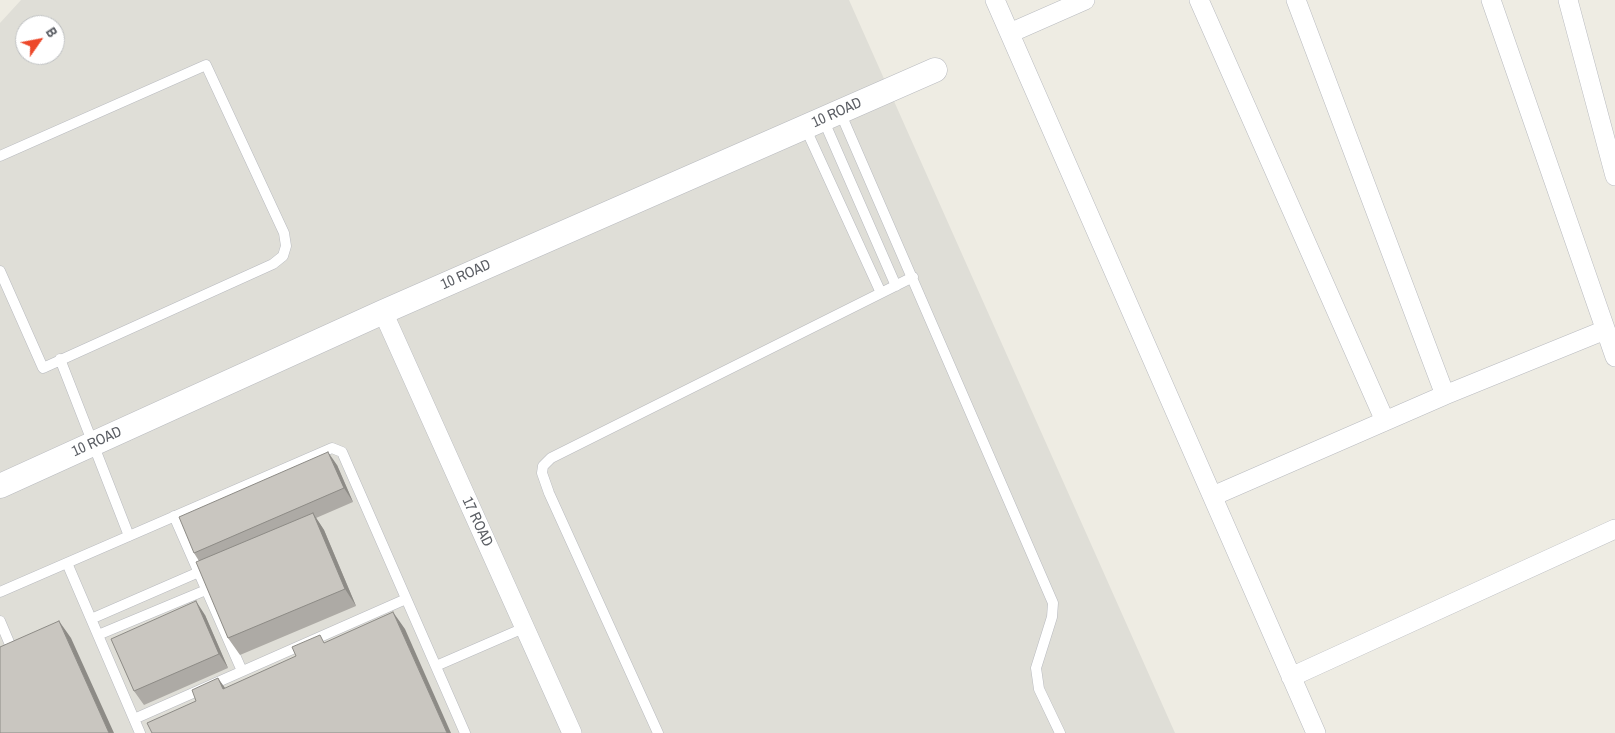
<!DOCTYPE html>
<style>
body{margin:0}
#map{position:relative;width:1615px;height:733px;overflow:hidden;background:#eeece3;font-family:"Archivo Narrow",sans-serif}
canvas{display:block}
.north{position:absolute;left:15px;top:15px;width:50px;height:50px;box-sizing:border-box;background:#fff;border:1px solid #bdbfc1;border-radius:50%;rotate:57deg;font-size:14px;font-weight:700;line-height:20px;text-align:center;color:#5b5e64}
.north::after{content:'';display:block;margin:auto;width:18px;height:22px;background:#ed482a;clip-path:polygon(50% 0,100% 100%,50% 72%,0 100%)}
</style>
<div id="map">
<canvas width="1615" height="733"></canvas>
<div class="north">B</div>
</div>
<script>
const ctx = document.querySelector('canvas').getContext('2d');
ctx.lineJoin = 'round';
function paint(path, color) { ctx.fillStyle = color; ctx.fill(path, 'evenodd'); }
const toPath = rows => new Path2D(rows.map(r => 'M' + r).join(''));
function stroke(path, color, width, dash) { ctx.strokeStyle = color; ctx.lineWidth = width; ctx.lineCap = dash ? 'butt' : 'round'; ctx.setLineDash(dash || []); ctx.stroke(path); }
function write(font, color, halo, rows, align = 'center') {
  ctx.font = font + ' "Archivo Narrow",sans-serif'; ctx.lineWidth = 5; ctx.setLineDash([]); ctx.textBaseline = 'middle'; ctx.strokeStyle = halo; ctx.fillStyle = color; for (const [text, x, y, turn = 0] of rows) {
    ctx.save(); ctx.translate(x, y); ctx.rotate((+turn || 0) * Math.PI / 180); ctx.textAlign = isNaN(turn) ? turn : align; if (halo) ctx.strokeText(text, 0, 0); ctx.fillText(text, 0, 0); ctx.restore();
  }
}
const industrial = toPath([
 [21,0,849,0,1175,733,0,733,0,23],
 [25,25,55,25,55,55,25,55]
]);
const service = toPath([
 [840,112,1053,603,1052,617,1036,668,1039,689,1060,733],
 [823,119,896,286],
 [805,127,881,293],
 [0,156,206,65,284,233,286,246,283,256,273,264,43,368,0,271],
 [60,359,129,536],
 [174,516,242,671],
 [67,563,134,719,406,599],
 [0,592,332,448,342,452,465,733],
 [91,619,199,572],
 [0,621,11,647],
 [98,635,206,590],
 [436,666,526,627],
 [134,719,140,733],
 [658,733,549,493,542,473,543,466,551,458,913,277]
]);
const minor = toPath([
 [995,0,1316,733],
 [1199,0,1385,421],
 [1296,0,1445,395,1605,330],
 [1491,0,1615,357],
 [1568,0,1615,176],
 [1010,33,1085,0],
 [383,312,572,733],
 [1213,496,1445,395],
 [1291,677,1615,529]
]);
const tertiary = toPath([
 [0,486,383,312,935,70]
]);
const wall = toPath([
 [337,465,353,502,316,518,324,530,356,606,240,655,228,638,199,561,194,553],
 [205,615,228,668,144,705,134,691]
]);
const shadedWall = toPath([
 [328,452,337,465,353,502,344,488],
 [313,513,324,530,356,606,345,589],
 [196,601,205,615,228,668,219,654],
 [393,612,405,629,451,733,447,733],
 [59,621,71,638,114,733,109,733],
 [218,678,230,695,223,689]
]);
const building = toPath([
 [328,452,344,488,194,553,179,517,328,452],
 [313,513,345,589,228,638,196,562,313,513],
 [196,601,219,654,134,691,111,639,196,601],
 [393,612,447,733,152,733,147,723,196,701,192,690,218,678,223,689,296,656,292,647,320,635,324,643,393,612],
 [59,621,109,733,0,733,0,647,59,621]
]);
const streetNames = [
 ["10 ROAD",837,113,-24],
 ["10 ROAD",466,275,-24],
 ["10 ROAD",97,442,-24],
 ["17 ROAD",477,522,65]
];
paint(industrial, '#dfded7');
stroke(service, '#b8babf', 11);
stroke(minor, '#b8babf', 20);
stroke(tertiary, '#b8babf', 25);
stroke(service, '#fff', 10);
stroke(minor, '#fff', 19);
stroke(tertiary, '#fff', 24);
paint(wall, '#adaaa5');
paint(shadedWall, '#8d8b86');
paint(building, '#c9c6c0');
stroke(building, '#8d8b86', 1);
write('15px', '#5b5e64', '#fff', streetNames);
</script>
